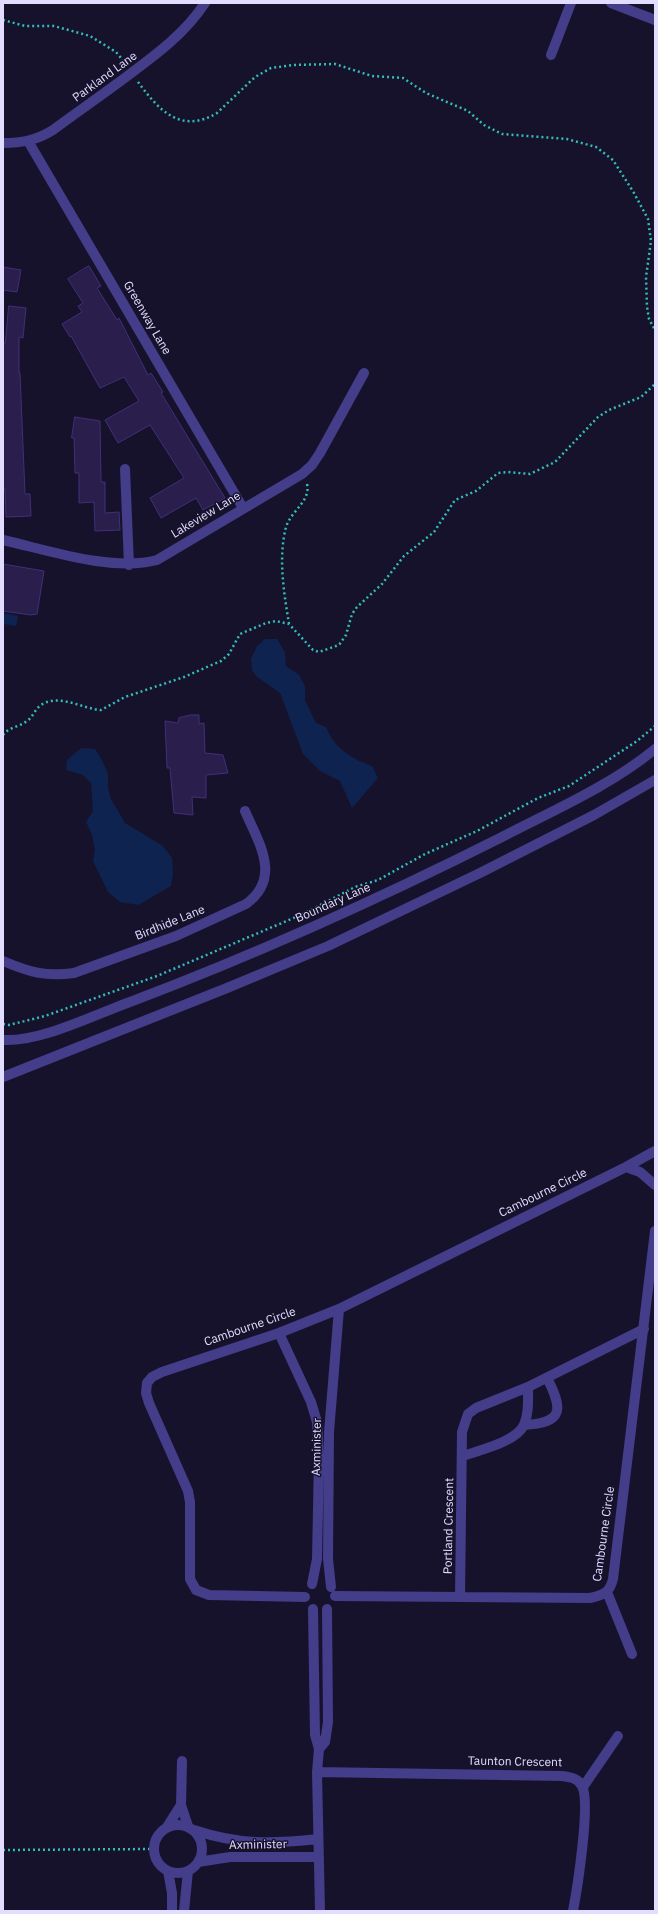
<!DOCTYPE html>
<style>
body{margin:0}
#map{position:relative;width:658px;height:1914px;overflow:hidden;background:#17122c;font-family:"IBM Plex Sans",sans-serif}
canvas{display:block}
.frame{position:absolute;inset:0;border:4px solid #e2ddff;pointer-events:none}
</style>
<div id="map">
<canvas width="658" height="1914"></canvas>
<div class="frame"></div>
</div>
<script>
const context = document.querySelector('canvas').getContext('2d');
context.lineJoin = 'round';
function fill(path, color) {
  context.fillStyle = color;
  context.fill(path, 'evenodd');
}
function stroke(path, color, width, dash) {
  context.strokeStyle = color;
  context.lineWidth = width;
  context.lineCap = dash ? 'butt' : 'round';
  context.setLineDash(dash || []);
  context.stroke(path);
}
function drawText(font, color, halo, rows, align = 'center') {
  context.font = font + ' "IBM Plex Sans",sans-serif';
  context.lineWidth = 3;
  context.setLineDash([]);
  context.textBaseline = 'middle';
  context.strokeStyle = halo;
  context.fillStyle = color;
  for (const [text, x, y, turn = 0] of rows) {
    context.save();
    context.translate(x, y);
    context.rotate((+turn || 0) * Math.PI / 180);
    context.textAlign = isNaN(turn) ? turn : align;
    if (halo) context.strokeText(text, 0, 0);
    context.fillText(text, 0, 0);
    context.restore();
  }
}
const water = new Path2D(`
 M3,613L18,616L16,626L3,624Z
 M265,639H277L285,652L286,666L299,675L305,686V700L316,723L326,727C334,748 352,759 372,766L378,778L352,808L340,781L320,771L303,754L280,693L256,676L252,670L251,659L257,646Z
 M81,748L95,749L102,760L108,774V787L111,799L125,823L163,846L172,858L173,873L171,886L138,905L120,902L108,892L93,861L95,850L92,835L86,822L93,811L91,783L83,775L66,770L67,760Z`);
const building = new Path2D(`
 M89,266L101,286L97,288L117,320L119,318L148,375L151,373L163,392L161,393L225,498L203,510L196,498L161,518L150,498L184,478L150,425L118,443L105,420L139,401L124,377L100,388L71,336L70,337L62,324L82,312L78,306L83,303L68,279Z
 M3,267L21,270L17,292L3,290Z
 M9,306L26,308L23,338L19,337V373H20L25,494H30L31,516L6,517L5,489H3V343H5Z
 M75,417L100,421L101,482H105V513L119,512L120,530L95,531L94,502L79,503V473H75L74,438H72Z
 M3,564L44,571L37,614L31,615L3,611Z
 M191,715H199V724L204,723L205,753L223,755L228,773L206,775V798L192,797L193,815L174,813L170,768H167L165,721L178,723L179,718Z`);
const path = new Path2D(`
 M3,20L25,26H54L90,36L116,52L126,64
 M138,82C158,109 180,135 217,113L255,77L271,68L293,65L335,64L372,76L403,78L426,93L468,111L484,125L502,134L567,139L596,147L613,160L634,193L648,219L651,241L646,277L647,307L649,319L655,330
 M289,624C284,593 278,558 286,527C291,511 311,501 307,484
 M3,735C9,727 19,727 27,721C33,717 35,709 41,705C59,693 83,709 101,710L125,697L184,677L221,661L229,654L240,634L266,623L276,621L289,624L313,650L319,652L339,645L346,635L352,614L357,607L382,584L404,556L434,532L455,500L476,491L498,473L508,472L530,474L555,462L598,417L609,410L641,397L655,384
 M3,1024L9,1025L45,1016L157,976L303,914L355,887L378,880L425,854L477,831L538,798L569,786L637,741L655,726
 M3,1850L153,1849`);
const minor = new Path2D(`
 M611,3L655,20
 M551,55L571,3
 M28,141L243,508
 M3,143C22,143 37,140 53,130C76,113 99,97 122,80C153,57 184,35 205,3
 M125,469L129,565
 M3,540C48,550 112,572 157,560L302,474L312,465L320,453L364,373
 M3,961C29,972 45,977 74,973L176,936L246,904C282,878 259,843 245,811
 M3,1040C41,1042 94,1015 130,1002C257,954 381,898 502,837C554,810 610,786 655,749
 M3,1077L227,988L328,946L480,873L594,815L655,780
 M626,1167L655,1151
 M279,1333L311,1402L317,1422L319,1457L317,1559L312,1584
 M524,1425C564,1423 563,1409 547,1378
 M463,1456C480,1450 516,1442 524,1425C529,1413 528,1400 528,1387
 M331,1587L328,1559L329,1432L339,1309
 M607,1592L632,1654
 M335,1596L590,1598C604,1595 610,1592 613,1579L655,1231
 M305,1597L209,1595L196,1590L190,1579V1502L188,1491L149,1403L146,1393L147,1383L152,1377L162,1372L279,1333L339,1309L626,1167L640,1172L655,1185
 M460,1597L462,1432L468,1414L476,1408L528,1387L644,1329
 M313,1609L315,1735L319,1749L317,1772L320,1911
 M319,1749L325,1742L328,1722L327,1609
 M182,1761L181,1805L188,1826
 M317,1772L562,1776C570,1777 578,1778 582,1786C591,1802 577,1890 573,1911
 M583,1787L618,1736
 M154 1849a24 24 0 1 1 48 0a24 24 0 1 1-48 0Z
 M167,1827L181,1805
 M194,1830C239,1845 271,1844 318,1839
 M198,1862L230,1857H318
 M168,1871L172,1893V1911
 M184,1911L188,1871`);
const streetNames = [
 ["Parkland Lane",105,77,-36],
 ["Greenway Lane",147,318,60],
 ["Lakeview Lane",206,515,-31],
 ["Boundary Lane",333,903,-24],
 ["Birdhide Lane",170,923,-22],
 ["Cambourne Circle",543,1193,-26],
 ["Cambourne Circle",250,1327,-19],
 ["Axminister",317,1447,-89],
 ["Portland Crescent",449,1526,-89],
 ["Cambourne Circle",604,1534,-82],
 ["Taunton Crescent",515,1762,1],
 ["Axminister",258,1845,-1]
];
fill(water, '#0e234f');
fill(building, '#291e4c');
stroke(building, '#413078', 1);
stroke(path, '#32bdb9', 2.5, [2, 3]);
stroke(minor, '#433d8a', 10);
drawText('12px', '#e2ddff', '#17122c', streetNames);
</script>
